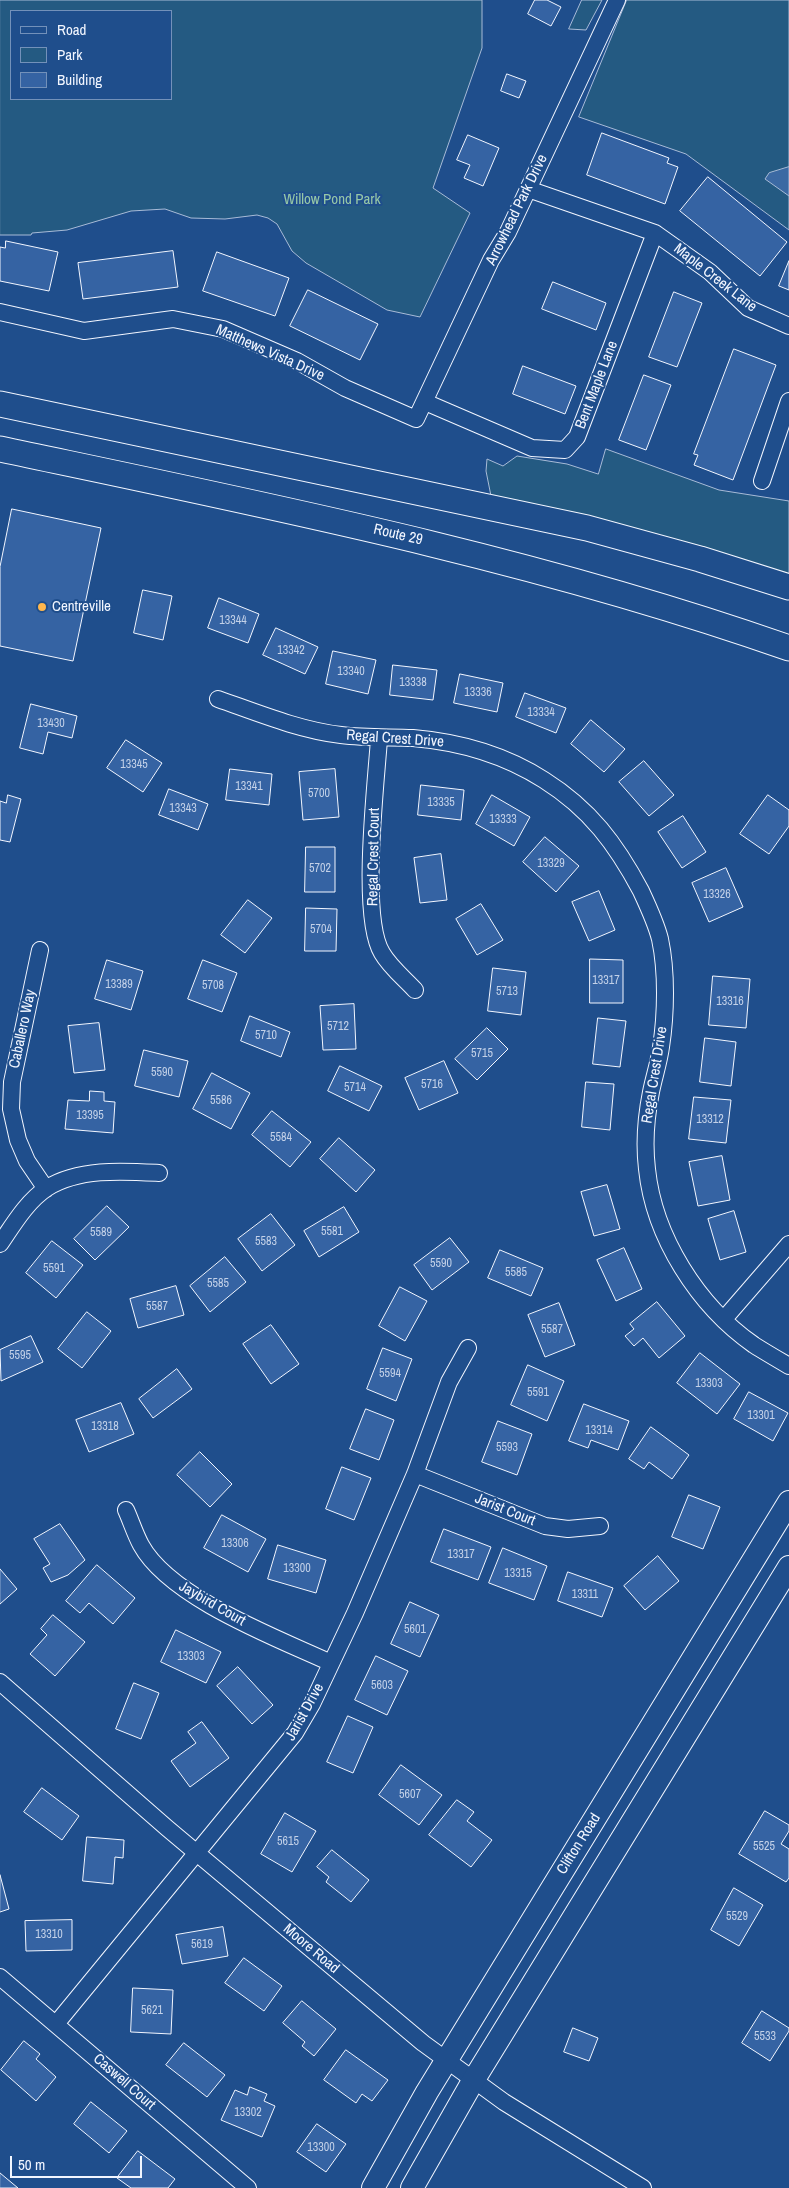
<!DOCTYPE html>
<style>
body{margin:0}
#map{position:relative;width:789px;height:2188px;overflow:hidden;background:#1f4e8c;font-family:"Archivo Narrow",sans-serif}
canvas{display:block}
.legend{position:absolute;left:10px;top:10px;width:162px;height:90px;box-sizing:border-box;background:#1f4e8c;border:1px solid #7391ba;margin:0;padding:6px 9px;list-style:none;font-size:15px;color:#f2f6ff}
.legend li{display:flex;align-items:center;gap:10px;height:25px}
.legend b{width:25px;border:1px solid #7391ba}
.scale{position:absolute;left:10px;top:2156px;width:132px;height:22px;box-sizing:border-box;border:2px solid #f2f6ff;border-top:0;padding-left:6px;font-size:15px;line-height:18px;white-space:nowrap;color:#f2f6ff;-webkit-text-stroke:4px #1f4e8c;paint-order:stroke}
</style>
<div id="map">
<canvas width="789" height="2188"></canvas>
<ul class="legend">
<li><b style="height:6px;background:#1f4e8c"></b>Road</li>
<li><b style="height:14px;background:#245a82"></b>Park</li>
<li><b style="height:14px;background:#3563a3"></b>Building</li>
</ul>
<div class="scale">50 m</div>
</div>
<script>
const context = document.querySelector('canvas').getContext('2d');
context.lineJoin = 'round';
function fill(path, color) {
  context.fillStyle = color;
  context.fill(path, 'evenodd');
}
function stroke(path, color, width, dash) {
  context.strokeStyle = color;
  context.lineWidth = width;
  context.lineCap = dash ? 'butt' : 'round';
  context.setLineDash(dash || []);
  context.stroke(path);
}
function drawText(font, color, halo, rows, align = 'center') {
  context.font = font + ' "Archivo Narrow",sans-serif';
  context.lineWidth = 4;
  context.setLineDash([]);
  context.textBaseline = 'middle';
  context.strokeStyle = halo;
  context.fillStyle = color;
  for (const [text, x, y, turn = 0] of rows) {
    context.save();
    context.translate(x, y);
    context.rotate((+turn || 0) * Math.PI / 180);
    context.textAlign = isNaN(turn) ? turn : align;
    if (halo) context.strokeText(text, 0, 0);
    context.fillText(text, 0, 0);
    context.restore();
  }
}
const green = new Path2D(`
 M0,0H482V48L433,188L470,213L420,317L387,310L306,263L292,251L277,224L268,218L257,215L225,219L191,218L165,209L131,211L67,230L32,233L31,235H0ZM11,11H171V99H11Z
 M582,0H602L586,30L569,29Z
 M627,0H789V230L686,154L579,117Z
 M606,449L719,490L789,501V597L491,496L486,471L487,459L503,466L517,456L567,464L598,474Z`);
const water = new Path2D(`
 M789,167V196L765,179L769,173Z`);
const building = new Path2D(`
 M535,0H547L561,7L551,26L528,14Z
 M507,74L526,81L519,98L501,91Z
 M602,133L669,158L667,163L678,167L665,204L587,175Z
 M468,135L499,148L483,186L464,178L470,165L457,160Z
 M708,177L787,242L760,276L680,211Z
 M6,241L58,252L49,291L0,281V247L5,248Z
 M173,251L178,287L83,299L78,263Z
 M217,252L289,278L275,316L203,291Z
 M789,261V290L779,286Z
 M553,282L606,303L596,330L542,309Z
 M308,290L378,324L360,360L290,326Z
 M674,292L702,303L677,367L649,357Z
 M734,349L776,365L733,480L694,465L698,455L694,454Z
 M523,366L576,386L565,414L513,394Z
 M644,375L671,385L646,450L619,440Z
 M12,509L101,528L73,661L0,646V567Z
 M143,590L172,596L163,640L134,633Z
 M219,598L259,614L248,643L208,628Z
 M276,628L318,647L305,674L263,655Z
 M333,651L376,660L368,694L326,684Z
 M393,665L437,670L433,700L390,695Z
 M460,674L503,683L497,712L454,703Z
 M525,693L566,708L556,733L516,717Z
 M31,704L77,716L72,738L48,732L43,754L20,748Z
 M591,720L625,749L604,772L571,744Z
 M126,740L162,763L143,792L107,768Z
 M644,761L674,795L649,816L619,782Z
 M230,769L272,774L269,805L226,800Z
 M335,769L339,817L303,820L299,772Z
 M421,785L464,790L461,820L418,815Z
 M169,789L208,804L198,830L159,815Z
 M8,795L21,799L10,842L0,840V801L6,803Z
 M492,795L530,817L514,846L476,824Z
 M768,795L789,810V826L769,854L740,834Z
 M683,816L706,852L682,868L658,832Z
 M545,837L579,866L556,892L523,862Z
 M306,847H335V892H305Z
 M441,854L447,900L420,903L414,858Z
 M726,868L743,907L709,922L692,883Z
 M599,891L615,930L589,941L572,902Z
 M248,900L272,918L245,953L221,935Z
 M481,904L503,940L477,955L456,919Z
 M306,908L337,909L336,951H305Z
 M590,959L623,960V1003H590Z
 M107,960L143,971L131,1010L95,999Z
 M203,960L237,973L222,1012L188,999Z
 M493,968L526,972L521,1015L488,1011Z
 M713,976L750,979L746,1028L709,1025Z
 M354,1004L356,1049L323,1050L320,1006Z
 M250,1016L290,1032L281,1057L241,1041Z
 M598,1018L626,1021L620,1067L593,1064Z
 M99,1023L105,1070L74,1073L68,1026Z
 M487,1028L508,1049L477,1080L455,1059Z
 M705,1038L736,1042L731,1086L700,1082Z
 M144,1050L188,1061L179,1097L135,1086Z
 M444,1061L458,1093L419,1110L405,1078Z
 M340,1066L382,1086L369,1111L328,1091Z
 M212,1073L250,1093L231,1129L193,1109Z
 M586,1082L614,1084L610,1130L582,1127Z
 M90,1091L104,1092V1101L115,1102L113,1133L65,1129L68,1100L89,1101Z
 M694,1097L731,1100L726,1143L689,1139Z
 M272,1111L311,1142L290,1167L252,1135Z
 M339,1138L375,1170L356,1192L320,1159Z
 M722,1156L730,1200L698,1206L689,1162Z
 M607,1185L620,1229L594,1236L581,1192Z
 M107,1206L129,1227L95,1260L74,1239Z
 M344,1207L359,1232L319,1257L304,1231Z
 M734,1211L746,1252L720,1260L708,1219Z
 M271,1214L295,1245L262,1271L238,1239Z
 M450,1238L469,1262L432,1290L414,1265Z
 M52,1241L83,1265L56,1298L26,1273Z
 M624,1248L642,1289L616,1301L597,1260Z
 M500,1250L543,1268L531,1296L488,1278Z
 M225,1257L246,1282L210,1312L190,1286Z
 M176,1286L184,1315L138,1328L130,1299Z
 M400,1287L427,1301L405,1341L379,1326Z
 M657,1302L685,1336L659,1358L643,1338L634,1346L625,1336L634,1329L630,1324Z
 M559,1303L575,1345L545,1357L528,1315Z
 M87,1312L111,1331L82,1368L58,1349Z
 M271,1325L299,1364L271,1384L243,1344Z
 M31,1336L43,1362L1,1381L0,1350Z
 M383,1348L412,1359L396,1401L367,1389Z
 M700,1353L740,1384L717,1414L677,1383Z
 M528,1365L564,1381L547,1421L511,1405Z
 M177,1369L192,1389L153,1418L139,1399Z
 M749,1392L788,1413L773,1441L734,1419Z
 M121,1403L134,1434L89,1452L76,1420Z
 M584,1404L629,1421L618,1450L591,1440L588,1448L569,1441Z
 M366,1409L394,1420L379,1460L350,1449Z
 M498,1421L532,1434L517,1475L482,1462Z
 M651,1427L689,1455L672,1479L649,1462L644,1469L629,1459Z
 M200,1452L232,1484L210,1507L177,1475Z
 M342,1467L371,1478L354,1520L326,1509Z
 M689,1495L720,1507L703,1549L672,1537Z
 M222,1515L266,1539L248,1572L204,1548Z
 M60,1524L85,1560L68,1575L51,1582L43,1568L50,1564L34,1539Z
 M444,1529L491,1547L478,1580L431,1562Z
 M278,1545L326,1560L316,1593L268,1579Z
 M503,1548L547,1566L534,1600L489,1583Z
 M658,1556L679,1581L645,1610L624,1586Z
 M97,1565L135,1598L113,1624L89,1603L80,1613L66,1601Z
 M0,1569L17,1589L0,1604Z
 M568,1572L613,1588L602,1617L558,1601Z
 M410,1602L439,1615L420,1657L391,1644Z
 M53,1615L85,1642L55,1676L30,1654L47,1635L41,1629Z
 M176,1630L221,1652L206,1683L161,1662Z
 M376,1656L408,1671L387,1715L355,1700Z
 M238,1667L273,1705L252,1724L217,1686Z
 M134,1683L159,1693L141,1739L116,1729Z
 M348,1716L373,1727L353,1773L327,1762Z
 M202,1722L229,1758L190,1787L171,1761L196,1743L188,1732Z
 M401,1765L442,1795L419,1825L379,1795Z
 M42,1788L79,1816L62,1840L24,1812Z
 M457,1800L474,1812L467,1821L492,1840L471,1867L429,1835Z
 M765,1811L789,1825V1831L781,1844L789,1849V1878L786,1882L739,1854Z
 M285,1813L316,1831L292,1872L261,1854Z
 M87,1837L124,1840L123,1858L115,1857L113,1884L83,1881Z
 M332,1850L369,1880L351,1902L326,1882L329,1877L317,1867Z
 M0,1875L9,1909L0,1912Z
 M734,1888L763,1905L739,1946L711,1930Z
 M72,1920V1950L26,1951L25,1921Z
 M223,1927L228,1956L182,1964L176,1935Z
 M244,1958L282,1986L264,2011L225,1983Z
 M133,1988L173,1990L171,2034L131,2032Z
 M302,2001L336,2029L314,2056L302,2046L305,2042L283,2023Z
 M762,2011L789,2028V2031L770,2061L742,2043Z
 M573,2028L598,2038L589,2061L564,2052Z
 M24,2041L40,2054L36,2059L56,2077L36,2101L1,2070Z
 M184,2043L225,2075L207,2097L166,2065Z
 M346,2050L388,2080L372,2101L362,2094L356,2103L324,2080Z
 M250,2087L267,2094L264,2101L275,2106L262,2137L221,2120L235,2090L247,2095Z
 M91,2102L127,2131L109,2153L74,2124Z
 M317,2124L346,2144L326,2172L297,2152Z
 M138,2151L175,2179L168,2188H131L117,2178Z
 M0,2173L18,2188H0Z`);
const street = new Path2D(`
 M528,189L655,233L710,272L748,308L789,326
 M0,312L84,331L173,319L223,329L297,361L345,388L416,419L491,260L508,232L617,0
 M425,402L532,448L565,450L577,437L655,233
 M762,481L789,401
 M218,699C258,713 299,730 341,735C365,738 389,737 413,738C460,742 505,755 544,780C590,809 616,844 641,891C648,906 656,923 660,939C667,972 666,1014 661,1047C659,1062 654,1077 651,1092C646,1117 644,1144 647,1169C654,1237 698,1306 754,1345C765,1352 777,1359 789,1366
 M379,739C376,784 360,917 382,953C390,967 405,979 415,990
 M40,950L12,1082L11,1109L18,1140L27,1161L46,1189
 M0,1244C13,1225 27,1201 47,1188C79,1168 123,1171 159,1173
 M724,1319L789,1244
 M415,1474L545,1526L568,1529L600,1526
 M126,1510C131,1521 135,1534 141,1545C170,1598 277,1638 331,1663
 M0,1682L167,1828L423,2043L504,2102L643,2188
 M0,1977L248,2188
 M56,2024L295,1733L312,1704L355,1613L415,1474L449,1382L468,1348`);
const secondary = new Path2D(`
 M373,2188L427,2092L789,1502
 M412,2188L473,2081L789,1567`);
const primary = new Path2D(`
 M0,404L587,528L700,559L789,587
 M0,449C265,505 533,558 789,648`);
const markers = [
 [42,607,5,"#ffb74d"]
];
const numberNames = [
 ["13344",233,621],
 ["13342",291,651],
 ["13340",351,672],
 ["13338",413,683],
 ["13336",478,693],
 ["13334",541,713],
 ["13430",51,724],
 ["13345",134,765],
 ["13341",249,787],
 ["5700",319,794],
 ["13335",441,803],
 ["13343",183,809],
 ["13333",503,820],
 ["13329",551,864],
 ["5702",320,869],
 ["13326",717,895],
 ["5704",321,930],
 ["13317",606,981],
 ["13389",119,985],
 ["5708",213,986],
 ["5713",507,992],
 ["13316",730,1002],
 ["5712",338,1027],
 ["5710",266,1036],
 ["5715",482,1054],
 ["5590",162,1073],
 ["5716",432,1085],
 ["5714",355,1088],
 ["5586",221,1101],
 ["13395",90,1116],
 ["13312",710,1120],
 ["5584",281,1138],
 ["5581",332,1232],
 ["5589",101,1233],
 ["5583",266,1242],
 ["5590",441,1264],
 ["5591",54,1269],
 ["5585",516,1273],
 ["5585",218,1284],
 ["5587",157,1307],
 ["5587",552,1330],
 ["5595",20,1356],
 ["5594",390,1374],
 ["13303",709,1384],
 ["5591",538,1393],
 ["13301",761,1416],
 ["13318",105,1427],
 ["13314",599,1431],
 ["5593",507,1448],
 ["13306",235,1544],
 ["13317",461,1555],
 ["13300",297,1569],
 ["13315",518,1574],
 ["13311",585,1595],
 ["5601",415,1630],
 ["13303",191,1657],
 ["5603",382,1686],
 ["5607",410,1795],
 ["5615",288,1842],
 ["5525",764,1847],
 ["5529",737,1917],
 ["13310",49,1935],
 ["5619",202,1945],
 ["5621",152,2011],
 ["5533",765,2037],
 ["13302",248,2113],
 ["13300",321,2148]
];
const parkNames = [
 ["Willow Pond Park",332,200]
];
const streetNames = [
 ["Arrowhead Park Drive",517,210,-64],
 ["Maple Creek Lane",715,278,38],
 ["Matthews Vista Drive",270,353,24],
 ["Bent Maple Lane",597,385,-69],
 ["Route 29",398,535,13],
 ["Regal Crest Drive",395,739,4],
 ["Regal Crest Court",374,857,-89],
 ["Caballero Way",23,1029,-78],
 ["Regal Crest Drive",655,1075,-81],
 ["Jarist Court",505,1510,22],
 ["Jaybird Court",212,1604,30],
 ["Jarist Drive",305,1712,-61],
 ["Clifton Road",579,1844,-58],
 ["Moore Road",311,1949,40],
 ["Caswell Court",124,2082,41]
];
const poiNames = [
 ["Centreville",52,607]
];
fill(green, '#245a82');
stroke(green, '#a8bbd7', 1);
fill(water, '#3b69a3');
stroke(water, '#a8bbd7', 1);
fill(building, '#3563a3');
stroke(building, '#f2f6ff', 1);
stroke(street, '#f2f6ff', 18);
stroke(secondary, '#f2f6ff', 24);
stroke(primary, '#f2f6ff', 27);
stroke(street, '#1f4e8c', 16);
stroke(secondary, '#1f4e8c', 22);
stroke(primary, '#1f4e8c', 25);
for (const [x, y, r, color] of markers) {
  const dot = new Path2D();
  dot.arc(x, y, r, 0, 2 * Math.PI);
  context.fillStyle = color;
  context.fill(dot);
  stroke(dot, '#1f4e8c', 2);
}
drawText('12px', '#c3d1e8', null, numberNames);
drawText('15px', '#97c8a6', '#1f4e8c', parkNames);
drawText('15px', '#f2f6ff', '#1f4e8c', streetNames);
drawText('15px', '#f2f6ff', '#1f4e8c', poiNames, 'left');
</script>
